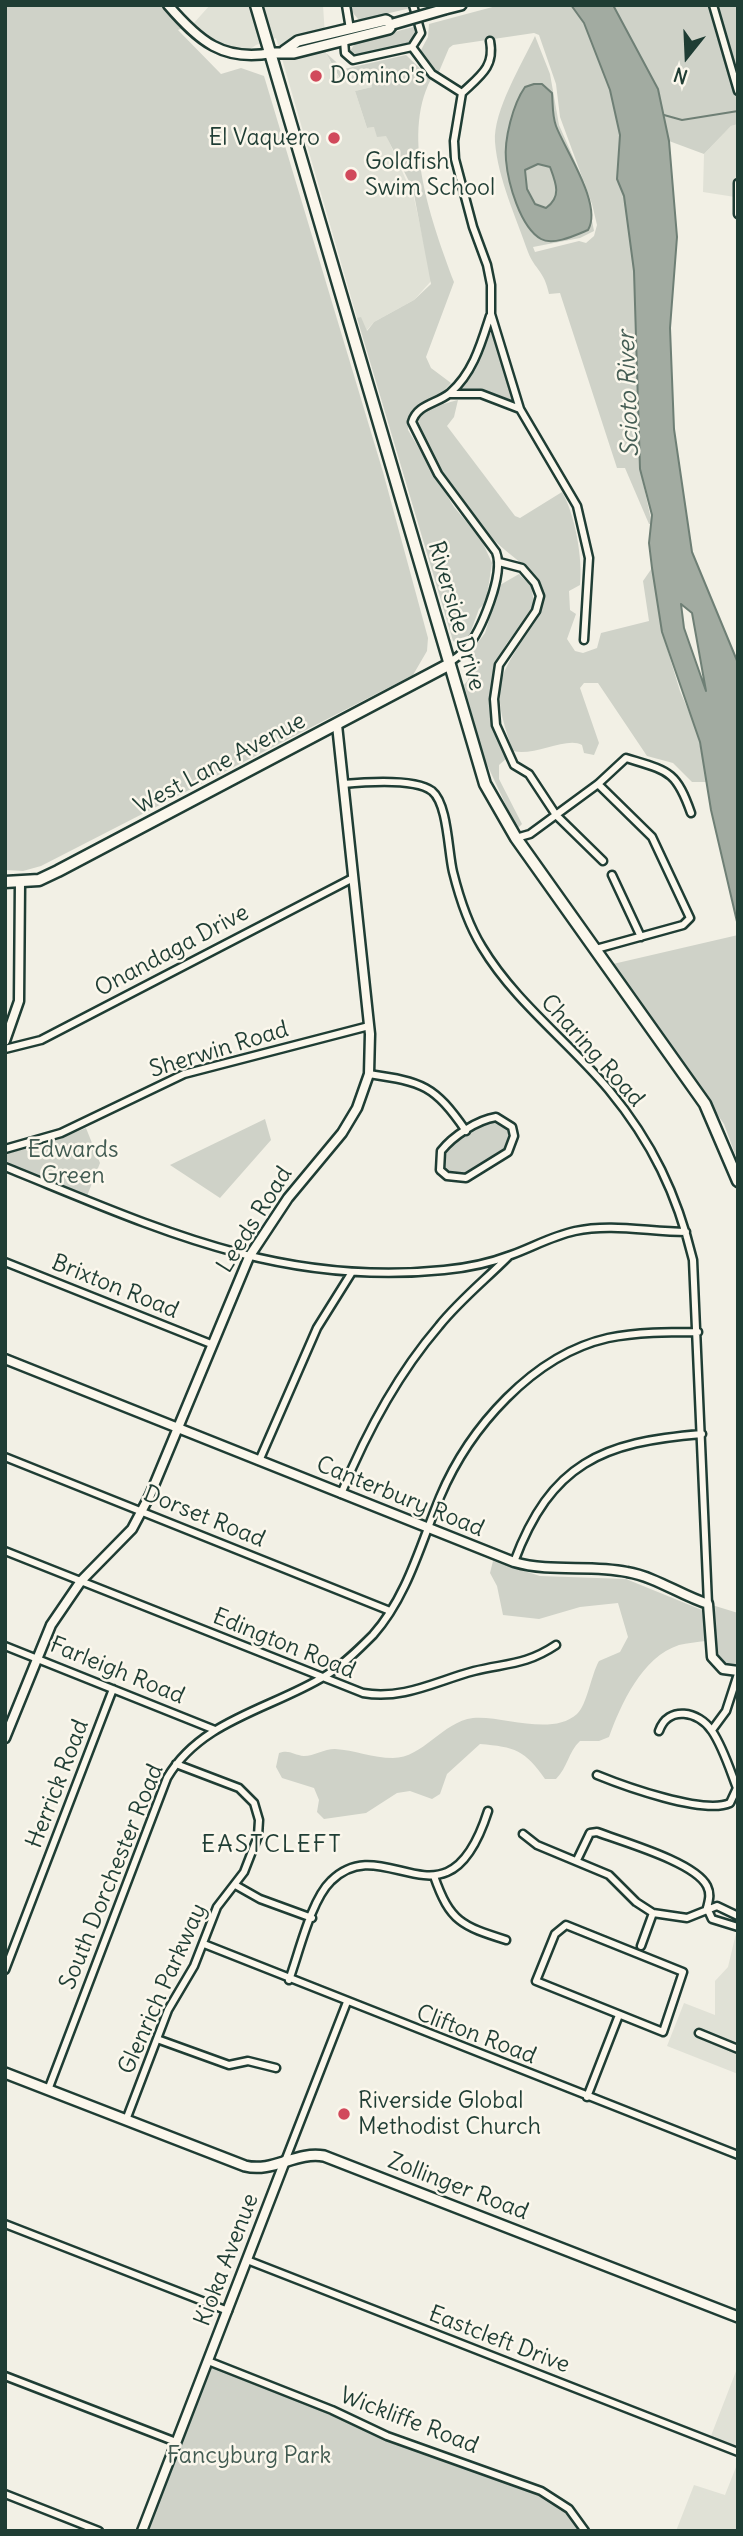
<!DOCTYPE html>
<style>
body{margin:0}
#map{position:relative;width:743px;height:2536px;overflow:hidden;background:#f2f0e5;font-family:Delius,sans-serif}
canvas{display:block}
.frame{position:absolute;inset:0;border:7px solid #1f3d34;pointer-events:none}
.north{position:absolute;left:652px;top:21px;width:70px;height:70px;-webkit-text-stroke:5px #fbf7ec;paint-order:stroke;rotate:198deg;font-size:19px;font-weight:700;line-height:28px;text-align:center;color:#1f3d34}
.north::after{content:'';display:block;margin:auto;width:24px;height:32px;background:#1f3d34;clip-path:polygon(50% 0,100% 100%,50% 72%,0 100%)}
</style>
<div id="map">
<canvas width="743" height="2536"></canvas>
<div class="frame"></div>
<div class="north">N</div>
</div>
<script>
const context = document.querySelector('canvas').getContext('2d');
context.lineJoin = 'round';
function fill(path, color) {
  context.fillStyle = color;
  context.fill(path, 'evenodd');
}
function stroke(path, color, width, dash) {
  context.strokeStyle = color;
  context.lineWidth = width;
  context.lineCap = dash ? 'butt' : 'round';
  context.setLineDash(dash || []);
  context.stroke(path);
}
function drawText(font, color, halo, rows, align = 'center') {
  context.font = font + ' Delius,sans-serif';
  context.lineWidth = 5;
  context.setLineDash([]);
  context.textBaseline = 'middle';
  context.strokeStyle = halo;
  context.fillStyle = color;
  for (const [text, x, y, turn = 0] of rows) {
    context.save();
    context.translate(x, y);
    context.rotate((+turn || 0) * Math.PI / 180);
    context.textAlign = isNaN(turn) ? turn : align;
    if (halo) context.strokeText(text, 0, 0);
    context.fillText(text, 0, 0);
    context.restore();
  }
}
const built = new Path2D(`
 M210,5H323L326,53L337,74L342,82L370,76L372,87L355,91L367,128L374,127L386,135L407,182L411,184L432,280L414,300L374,322L366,331L357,318L276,38L256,45L246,52L225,47L193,24Z
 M738,124L735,197L703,192L704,154L731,126Z
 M738,1925V2074L667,2046L684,2003L715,2015V1981L728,1967Z
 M738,2366V2452L709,2441Z
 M738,2462L737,2531H676L694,2485L725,2495Z`);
const green = new Path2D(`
 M5,5H163L183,28L178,30L221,74L241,68L264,76L383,472L428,638L427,651L413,675L41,866L23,871L5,870Z
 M351,5H409L411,8L359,20L352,12Z
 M500,5H571L584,23L610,90L620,135L617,179L624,196L634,271L640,469L652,524H649L625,468H617L560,293L549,294C544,270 535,270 528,252C516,217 498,179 495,142C493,111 522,64 535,36L550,74L559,125L585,184L594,231L580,238L533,247L535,252L579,241L586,243L594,236L597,225L592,204L560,117L556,84L539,35L534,33L453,45L449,48L438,74L427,65L421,50L428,37L429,24Z
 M613,5H738V124L731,126L704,154L669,141L658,89Z
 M417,26L416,35L408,43L357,55L350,51L356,42Z
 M326,53L344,69L406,55L431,79C400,138 433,225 454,282L426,357L431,368L451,383L438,397L409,415L408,430L454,507L481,539L492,563L486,602L479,609L468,639L460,645L453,641L357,318L361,317L367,331L374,322L414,300L431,284L413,189L386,136L377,137L374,127L367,128L355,91L372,87L370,76L342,82Z
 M492,333L516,400L514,403L484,391L460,390L480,358L488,334Z
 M458,400L454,417L447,426L515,516L520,518L562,492C575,514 583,559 580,585L569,591L570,610L576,614L567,639L575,651L583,653L597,648L601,633L649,621L643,581L652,568L662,632L680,691L697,731L707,782H692L673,763L647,756L598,683H584L580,688L599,743L594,755L584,753L582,745C567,736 533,757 513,751C506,731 496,704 501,683C508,649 554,613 538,583C529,566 509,555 496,542C479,525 413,443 417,422C420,409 447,403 458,400Z
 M519,574L531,586L534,602C530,618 516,630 507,643C482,682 489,719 507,758L499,765V779L522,824L517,829L484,758L464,685L468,680L470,653L485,633L500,585Z
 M738,935V1162L724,1124L613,964Z
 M265,1119L271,1140L220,1198L170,1165Z
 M499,1121C512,1130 512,1136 506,1150C488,1161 466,1184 445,1171L442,1154C453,1141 481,1119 499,1121Z
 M86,1128L100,1163L87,1196L5,1163V1154L49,1143Z
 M493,1561L540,1576L626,1579L702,1610L706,1641C697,1642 687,1643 679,1645C642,1657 621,1704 609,1737L599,1741H580C568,1752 568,1767 556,1779H545C525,1750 515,1747 480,1744L447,1774L440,1794L432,1799L410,1791L397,1793L366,1813L324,1819L317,1812L319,1800L314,1788L282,1778L276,1767L279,1753C289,1749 294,1755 304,1756C314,1756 324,1749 335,1749C354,1750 373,1758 393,1758C423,1758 442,1722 473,1718C502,1715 551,1737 577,1714C587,1705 591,1675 599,1661L620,1652L628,1637L618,1603L580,1607L539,1619L503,1615L497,1586L490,1573Z
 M712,1605L738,1613V1666L723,1664L717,1658Z
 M208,2361L387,2436L556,2499L585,2531H142Z`);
const water = new Path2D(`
 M571,5H613L658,89L669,141L677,237L670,328L674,429L692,552L738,663V926L711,810L700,742L662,632L652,568L649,543L652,515L640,469L634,271L624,196L617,179L620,135L610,90L584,23ZM681,604L692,613L706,691L684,628Z
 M534,84H542L552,93C553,104 552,115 556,126C565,150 603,205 588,230C576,235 553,246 541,239C520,227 508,183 506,160C504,139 513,104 525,87ZM538,164L550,167C556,183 562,197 546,208L535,204L527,189L525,170Z`);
const stream = new Path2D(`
 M664,115L682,120L738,111
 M5,227V247`);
const minor = new Path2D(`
 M346,5L350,29
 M713,5L738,91
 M344,40L345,53L353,60L412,47L421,33L413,5
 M412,47L432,74L462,93L454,141L455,159L473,227L487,265L491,285V314L520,409L577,506L589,558L584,640
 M462,93C480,76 495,67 490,41
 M738,183V214
 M449,394H481L520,409
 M499,562L522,568L535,583L540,596L536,611L499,665L494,699L496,725L514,765L529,774L556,815L603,861
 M449,663C455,659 461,654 466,649C481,631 505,574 496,552L438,474L412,422C417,404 437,404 450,393C473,373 481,344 490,316
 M343,784C365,782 415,778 432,791C448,804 448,852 453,872C459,896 469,926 482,947C515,1002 568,1041 609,1090C652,1142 677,1194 693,1260L708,1604
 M516,838L530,834L598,784L626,758C668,771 676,770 691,813
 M612,875L641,937
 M596,949L683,925L690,918L652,837L598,784
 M5,1049L41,1040L353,878
 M369,1074C423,1082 434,1085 466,1131
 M496,1117L512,1127L514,1136L508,1152L466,1178L447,1176L440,1170L441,1151C453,1136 477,1120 496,1117Z
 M5,1149L61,1133L184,1074L369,1026
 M5,1167C154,1227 278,1287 444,1270C466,1268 490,1263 511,1255C533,1247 552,1236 575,1231C612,1223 649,1232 686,1232
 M5,1262L211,1344
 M5,1457L390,1611
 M259,1461L317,1328L352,1272
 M341,1494C366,1433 396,1376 439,1326C459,1301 485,1280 508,1257
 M5,1551L363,1693C404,1700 436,1681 474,1671C507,1663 526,1665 556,1645
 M514,1562C551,1463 602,1442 702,1434
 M5,1646L215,1730
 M712,1730L726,1711L738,1674
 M597,1775C624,1786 704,1815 730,1803L737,1788C730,1770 723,1747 712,1731C699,1711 668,1705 659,1731
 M523,1834L537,1845L609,1875L636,1902L653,1913L687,1918L717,1906L738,1916
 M577,1860L590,1833L597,1832C623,1842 695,1862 707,1886C711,1894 709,1900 707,1908
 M434,1876C450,1922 462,1926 506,1940
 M237,1886L260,1899L312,1918
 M707,1908L712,1919L738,1927
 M566,1925L683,1972L663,2032L536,1981L555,1934Z
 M204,1944L738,2155
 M641,1946L653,1913
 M5,1970L113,1689
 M289,1980C299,1953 311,1900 331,1881C385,1827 447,1939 488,1811
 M699,2033L738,2049
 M157,2039L229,2065L248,2061L276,2068
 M48,2090L167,1778C201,1720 271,1709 325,1676C342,1666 359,1649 373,1635C407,1597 421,1543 440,1497C469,1428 533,1355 608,1338C637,1332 669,1332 698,1332
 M587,2097L619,2015
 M126,2120L168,2010L194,1966L217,1907L244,1872L258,1836L259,1820L254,1803L239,1788L176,1764
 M285,2161L347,2002
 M5,2224L228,2311
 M247,2260L738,2452
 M208,2361L332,2410L387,2436L541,2491L569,2509L585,2531
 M5,2376L176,2442
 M5,2494L99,2531`);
const tertiary = new Path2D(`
 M168,5C199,41 223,62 272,53
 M5,1041L19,1001L20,883
 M5,1359L514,1562C552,1573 590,1564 627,1572C656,1577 680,1595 708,1604L712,1657L723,1669L738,1671
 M5,1738L51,1625L81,1581L132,1529L150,1495L249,1257L288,1198L342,1133L357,1108L369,1074L370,1034L337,725
 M142,2531L285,2161`);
const secondary = new Path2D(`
 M445,9L461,5
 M284,51L298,41L386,20L393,24
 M272,53H294L389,29L393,24
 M5,2073L245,2166C273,2173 296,2151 324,2156L738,2317`);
const primary = new Path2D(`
 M256,5L485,784L516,838L705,1104L738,1181
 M5,882L39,880L58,871L448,665`);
const secondaryBridge = new Path2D(`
 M393,24L445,9`);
const markers = [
 [316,76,7,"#d1495b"],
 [334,138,7,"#d1495b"],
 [351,175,7,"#d1495b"],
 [344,2114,7,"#d1495b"]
];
const poiNames = [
 ["Domino's",330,76],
 ["El Vaquero",320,138,"right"],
 ["Goldfish",365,162],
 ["Swim School",365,188],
 ["Riverside Global",358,2101],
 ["Methodist Church",358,2127]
];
const streetNames = [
 ["Riverside Drive",456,616,74],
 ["West Lane Avenue",220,764,-28],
 ["Onandaga Drive",172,951,-28],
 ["Sherwin Road",219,1050,-17],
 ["Charing Road",592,1051,48],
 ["Leeds Road",255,1220,-58],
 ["Brixton Road",115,1287,22],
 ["Canterbury Road",400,1497,22],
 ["Dorset Road",204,1517,22],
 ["Edington Road",284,1644,22],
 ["Farleigh Road",117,1671,22],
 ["Herrick Road",58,1784,-69],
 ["South Dorchester Road",112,1877,-68],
 ["Glenrich Parkway",163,1989,-66],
 ["Clifton Road",476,2035,21],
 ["Zollinger Road",458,2187,21],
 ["Kioka Avenue",227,2260,-69],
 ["Eastcleft Drive",499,2340,21],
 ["Wickliffe Road",409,2421,21]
];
const parkNames = [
 ["Edwards",73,1150],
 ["Green",73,1176],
 ["Fancyburg Park",249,2456]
];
const waterNames = [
 ["Scioto River",629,394,-92]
];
const neighbourhoodNames = [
 ["EASTCLEFT",272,1845]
];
fill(built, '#e0e1d6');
fill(green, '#cfd2c8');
fill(water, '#a2aba1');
stroke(water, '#6e7f75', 2);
stroke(stream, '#6e7f75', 2);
stroke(minor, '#1f3d34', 11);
stroke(tertiary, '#1f3d34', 13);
stroke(secondary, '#1f3d34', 14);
stroke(primary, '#1f3d34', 15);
stroke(minor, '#fbf7ec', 6);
stroke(tertiary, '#fbf7ec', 8);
stroke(secondary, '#fbf7ec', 9);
stroke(primary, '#fbf7ec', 10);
stroke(secondaryBridge, '#1f3d34', 14, []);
stroke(secondaryBridge, '#fbf7ec', 9);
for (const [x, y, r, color] of markers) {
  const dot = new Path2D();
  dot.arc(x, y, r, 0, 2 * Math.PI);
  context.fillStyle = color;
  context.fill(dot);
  stroke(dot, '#fbf7ec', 2.5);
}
drawText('23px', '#1f3d34', '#fbf7ec', poiNames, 'left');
drawText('23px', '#1f3d34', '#fbf7ec', streetNames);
drawText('23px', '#425b52', '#fbf7ec', parkNames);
drawText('italic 24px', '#465e55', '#fbf7ec', waterNames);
context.letterSpacing = '2px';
drawText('24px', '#1f3d34', '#fbf7ec', neighbourhoodNames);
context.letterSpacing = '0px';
</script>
